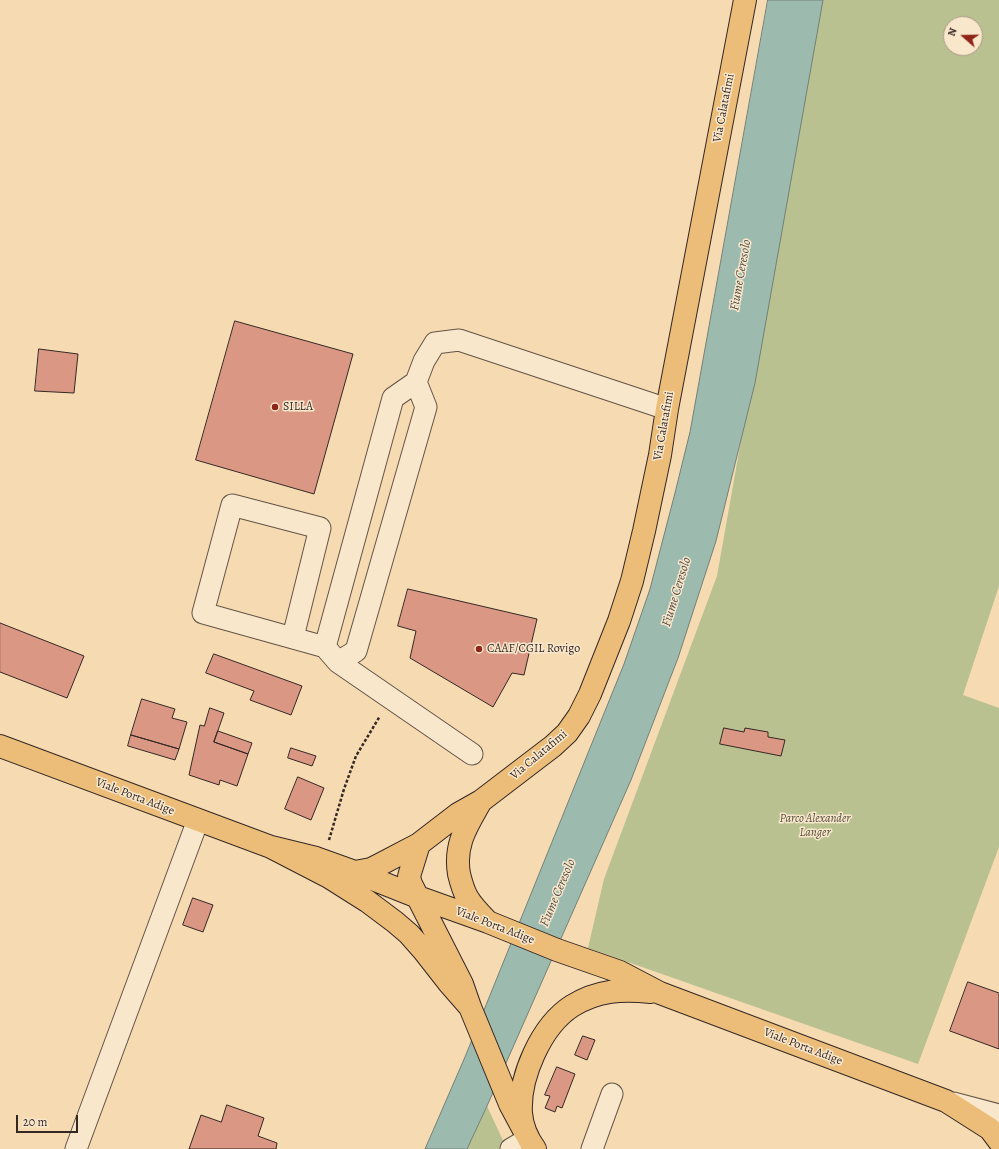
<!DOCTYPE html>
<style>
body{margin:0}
#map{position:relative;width:999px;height:1149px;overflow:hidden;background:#f6dab1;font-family:Alegreya,serif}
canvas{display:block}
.north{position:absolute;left:943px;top:16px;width:40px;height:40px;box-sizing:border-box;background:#f9e7cc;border:1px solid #aa9b89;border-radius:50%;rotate:290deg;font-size:11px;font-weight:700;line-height:16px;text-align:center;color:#342824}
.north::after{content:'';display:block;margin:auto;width:14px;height:18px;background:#8f2418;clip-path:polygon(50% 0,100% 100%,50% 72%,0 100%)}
.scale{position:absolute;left:16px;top:1115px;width:62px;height:18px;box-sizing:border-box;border:2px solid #342824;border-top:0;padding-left:5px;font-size:12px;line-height:14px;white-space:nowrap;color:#342824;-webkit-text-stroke:3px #f9e7cc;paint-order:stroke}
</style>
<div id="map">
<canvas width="999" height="1149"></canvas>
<div class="north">N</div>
<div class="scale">20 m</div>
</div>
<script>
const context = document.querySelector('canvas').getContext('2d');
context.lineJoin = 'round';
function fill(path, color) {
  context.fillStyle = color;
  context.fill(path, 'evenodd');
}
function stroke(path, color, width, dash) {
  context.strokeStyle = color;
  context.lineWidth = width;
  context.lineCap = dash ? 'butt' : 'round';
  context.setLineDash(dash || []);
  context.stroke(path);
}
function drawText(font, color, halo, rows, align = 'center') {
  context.font = font + ' Alegreya,serif';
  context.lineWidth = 3;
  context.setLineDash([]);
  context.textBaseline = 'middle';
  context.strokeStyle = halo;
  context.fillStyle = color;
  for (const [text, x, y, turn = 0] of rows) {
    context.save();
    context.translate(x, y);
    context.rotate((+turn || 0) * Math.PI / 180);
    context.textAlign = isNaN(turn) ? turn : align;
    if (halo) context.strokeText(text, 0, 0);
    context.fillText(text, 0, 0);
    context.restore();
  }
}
const green = new Path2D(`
 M819,0H999V586L963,695L999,708V847L918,1064L588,948L604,879L717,576ZM951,24H975V48H951Z
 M487,1106L507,1149H467Z`);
const water = new Path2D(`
 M768,0H823L755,383L716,541L678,658L631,780L487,1106L467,1149H425L465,1057L624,664L650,589L675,493L690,432Z`);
const building = new Path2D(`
 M235,321L353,354L314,494L196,460Z
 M39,349L78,354L74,393L35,391Z
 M408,589L537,619L524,675L512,673L493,707L410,658L416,631L398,626Z
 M0,623L84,656L67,698L0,672Z
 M214,654L302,686L291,715L250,700L254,691L206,673Z
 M142,699L175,709L172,718L187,722L179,749L131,735Z
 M210,708L224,713L214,742L248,754L237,786L220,780L219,785L189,775L200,725L204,726Z
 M724,728L744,732L745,728L768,732V737L785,740L781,756L720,744Z
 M218,731L252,743L248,754L214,742Z
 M131,735L179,749L175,760L128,746Z
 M291,748L316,756L312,766L288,758Z
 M298,777L324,788L311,820L285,809Z
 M193,898L213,905L203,932L183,925Z
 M968,982L999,993V1049L950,1031Z
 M583,1036L595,1040L587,1060L575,1055Z
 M557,1067L575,1074L562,1108L557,1106L555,1112L545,1108L550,1096L545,1095Z
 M227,1105L264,1118L258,1136L277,1143L276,1149H189L201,1115L221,1122Z`);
const path = new Path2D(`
 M329,840L344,789L356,756L380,716`);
const minor = new Path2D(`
 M293,637L320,528L232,505L203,613L325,647L338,662L472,754
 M325,647L393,398L416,382L424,361L435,343L459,340L667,409
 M338,662L356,651L426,407L416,382
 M953,1103L999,1115
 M76,1149L198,820
 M511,1149L528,1139
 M592,1149L612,1094`);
const major = new Path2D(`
 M0,746L271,847L329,877L367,901L395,922L409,934L424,951L449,983L470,1007
 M481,801C467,826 454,844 459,874C461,882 463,890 467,897C472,906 480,914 487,921
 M419,844L410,873L409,877L411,884L462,984L470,1007L510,1104L525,1132
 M271,847L316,858L355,872L418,897L488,922L557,950L620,972L660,993L946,1101L990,1129L999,1141
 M355,872L371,869L379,865L419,844L458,814L481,801L553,746L567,733L579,716L590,694L619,621L632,581L644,531L660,455L667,409L745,0
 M535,1149C527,1138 522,1126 521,1113C519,1077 541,1026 572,1006C598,990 622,989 651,992`);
const markers = [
 [275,407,4,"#8f2418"],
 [479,649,4,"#8f2418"]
];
const streetNames = [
 ["Via Calatafimi",724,108,-79],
 ["Via Calatafimi",664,426,-80],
 ["Via Calatafimi",539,755,-40],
 ["Viale Porta Adige",135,797,21],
 ["Viale Porta Adige",495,926,21],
 ["Viale Porta Adige",803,1047,21]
];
const poiNames = [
 ["SILLA",283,407],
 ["CAAF/CGIL Rovigo",487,649]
];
const parkNames = [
 ["Parco Alexander",815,819],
 ["Langer",815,833]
];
const waterNames = [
 ["Fiume Ceresolo",741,275,-80],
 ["Fiume Ceresolo",677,592,-73],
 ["Fiume Ceresolo",558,893,-67]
];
fill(green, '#b8c18f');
fill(water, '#9dbaaf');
stroke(water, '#738077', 1);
fill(building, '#da9884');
stroke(building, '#342824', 1);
stroke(minor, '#645447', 23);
stroke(major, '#342824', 24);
stroke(path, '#342824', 2.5, [3, 2]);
stroke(minor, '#f9e7cc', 21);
stroke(major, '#ebbd78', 22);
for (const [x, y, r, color] of markers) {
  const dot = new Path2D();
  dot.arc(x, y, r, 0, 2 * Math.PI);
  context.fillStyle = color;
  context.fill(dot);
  stroke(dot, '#f9e7cc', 1.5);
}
drawText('12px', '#342824', '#f9e7cc', streetNames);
drawText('12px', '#342824', '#f9e7cc', poiNames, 'left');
drawText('italic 12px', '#554e3f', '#f9e7cc', parkNames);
drawText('italic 13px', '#4e4c47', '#f9e7cc', waterNames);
</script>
